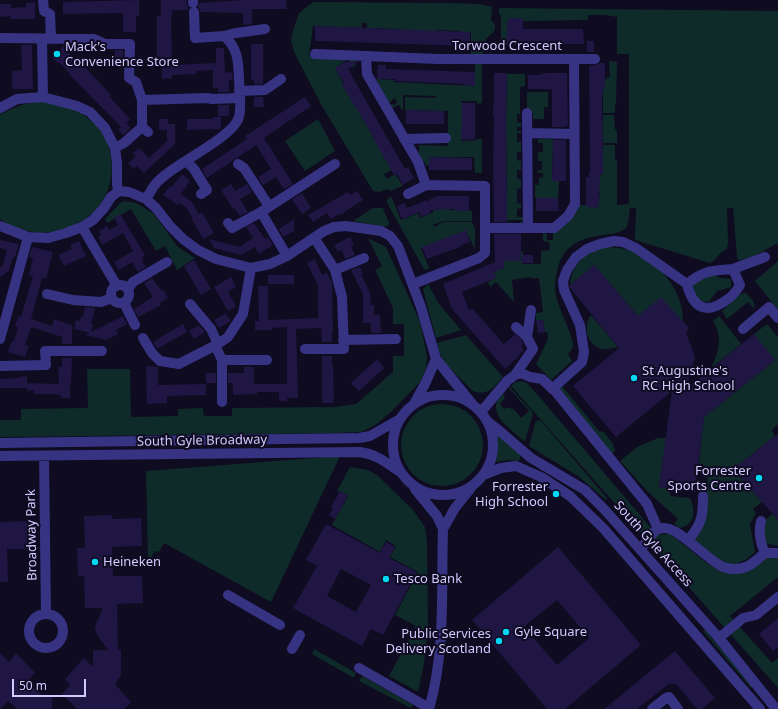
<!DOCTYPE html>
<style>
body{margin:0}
#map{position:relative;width:778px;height:709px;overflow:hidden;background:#0f0b20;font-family:"Noto Sans",sans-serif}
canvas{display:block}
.scale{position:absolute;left:12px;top:679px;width:74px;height:18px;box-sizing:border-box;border:2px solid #d1caff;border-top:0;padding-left:5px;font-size:12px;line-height:14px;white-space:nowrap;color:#d1caff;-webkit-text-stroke:3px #0f0b20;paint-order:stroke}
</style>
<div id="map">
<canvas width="778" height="709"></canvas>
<div class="scale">50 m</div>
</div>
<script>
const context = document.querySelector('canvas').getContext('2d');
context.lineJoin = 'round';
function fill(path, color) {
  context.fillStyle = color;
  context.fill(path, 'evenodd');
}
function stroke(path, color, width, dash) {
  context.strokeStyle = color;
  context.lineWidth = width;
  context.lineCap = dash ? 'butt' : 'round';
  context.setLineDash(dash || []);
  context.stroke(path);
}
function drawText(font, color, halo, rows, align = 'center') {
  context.font = font + ' "Noto Sans",sans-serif';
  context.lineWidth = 4;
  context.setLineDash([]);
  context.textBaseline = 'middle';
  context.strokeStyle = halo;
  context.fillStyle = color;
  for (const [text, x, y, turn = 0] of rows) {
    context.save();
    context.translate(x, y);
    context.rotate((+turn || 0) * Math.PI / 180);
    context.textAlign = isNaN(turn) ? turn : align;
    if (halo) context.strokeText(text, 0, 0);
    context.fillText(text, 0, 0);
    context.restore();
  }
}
const green = new Path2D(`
 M313,2L446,3L480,4L492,7L491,20L495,24V30L486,39V42L482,45L483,56L471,55V32L459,34V31L438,30V32L402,30V29L367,28V23H362V28L313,26L309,56L356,57V65L353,68L348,59L335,68L343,82L342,83L373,136L372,137L384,154L383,156L385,160H387L392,170L384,174L387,179L395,174L403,186L390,191L388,189L379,192L373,191L322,106L294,52L291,40L293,30L299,13Z
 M499,8L778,11V243C769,248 748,261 738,260L737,257L733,208H727L728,244L726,250C717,253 717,260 710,263L635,240L636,208H630C629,213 629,221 627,226C620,242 571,224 558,267C556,274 555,281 555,289C557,308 569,325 573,344L572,349L568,354L572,361L551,380L536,364L548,339V333L545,332L543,320H536V313L543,312L539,278H532L531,277L512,280L514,302L496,282L490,287L488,282L496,278L494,272L503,268L504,261L512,251H523L522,264H541V251L550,250L549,242L543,241V233L547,234V240H553V232L578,205H586V207H598L600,191H598L599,175H603L601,153H603V145H615V161H617V205L629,204V54H617V17L605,15H588V20L523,21V18H509V38H507V45H501V15L499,14Z
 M609,61L617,62L616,105H615V113H603V89H605V80L607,79V77H610Z
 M482,62V103L477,104V101H462L463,130L461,131V141L477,140V139H482V173H475L474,157H430L429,166L426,165L419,155V145L448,146V111L405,110V97L436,98V96L403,95V111L399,105L392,108L390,105L392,104L395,105L397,101L394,98L389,103L376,79L394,80V82L475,86V63Z
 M507,74H525V86L520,87V114H517V122L521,123V127H517V131H521V133H517V142H521V152H517V160L521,161V170H517V179H521V188L517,189V203L521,204V208L517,209V217H524V220L521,224H508V221L510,223H520L523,220H507L506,194L507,193L506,125Z
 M527,92H548V107H544V119H533V113H527Z
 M42,101C51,103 63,104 72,108C82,113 93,121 101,130C106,136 108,145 110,152C118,188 99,219 63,229C47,234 35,234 19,228C12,226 6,224 0,219V114L21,105Z
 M603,115H614L615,130L617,131V143H603L602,123L603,122Z
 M318,119L335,151L305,171L285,141Z
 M538,139H553L552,180L559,181L558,198H535V185H539V178L543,177V173H538V170H542V161H538V152H543V143H538Z
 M391,196L401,220L418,213L420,218L434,212L433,210L449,208L450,210L472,211V221H443L433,225L434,227L443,222H472L475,228V250L466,231L421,248L429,268L427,270L424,269L387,203V200Z
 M124,201L136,203L153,213L177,246L195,258L177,270L165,246L156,251L131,209L107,223L105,219L120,203Z
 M373,208H383L389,223V225L384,227L353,221Z
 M368,238L386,247L420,322L427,356L426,368L421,381L392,411L377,424L361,432L335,433L0,437V420H21V409L88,408L87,369H130L131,417L178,416V409L203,408L204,416H232V408L335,407L356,404L393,372V356H404V324H393V308L375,270L382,266Z
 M610,247C617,248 625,248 632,251C660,263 683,290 683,321L638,316L594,265L570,285C572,262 588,249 610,247Z
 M778,261V310L755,281Z
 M711,274L721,278L731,279V287L717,291L709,302L698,301L694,296L693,284Z
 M428,284L439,304L461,330L436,338L424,293L423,289Z
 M744,293H746L753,301L755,306L753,308L748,302L727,319L722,311L741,294Z
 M591,315L618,347C613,348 607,350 602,349C586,345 583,326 591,315Z
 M719,316L741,344L711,368C719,352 723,337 713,321Z
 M767,324L778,337V424L772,430L775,436L733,469L762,502L753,509L756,513L750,524L755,552L747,559L734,565C723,562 699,550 694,539L705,516L708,474L698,472L704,417L774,361L754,334Z
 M466,335L503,377L493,388L486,392L479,393L473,391L445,364L439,352L437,343Z
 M522,381L527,383L543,401L657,535L670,534L708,564L721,571L765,557H778V577L730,616L772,663L778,658V688L511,386L516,382Z
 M509,386L533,413L525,442C510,428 483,412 503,393L505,398L500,404L504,409C513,405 516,412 521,418L529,411L508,387Z
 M562,386L599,431L604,432L613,444L615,451L613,453L611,454L557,388Z
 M401 445a41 41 0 1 1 82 0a41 41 0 1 1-82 0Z
 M538,420L541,421L607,498L606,500L578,476L529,446L535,423Z
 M497,433L521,454L519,461L508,460L496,462L497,445Z
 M658,438H666L659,486L670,488V496L690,498C696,510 695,526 679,528L674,524L678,519L647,491L620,461L637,447Z
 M340,456L271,602L164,543L159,552L155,551L150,559L148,558L146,471Z
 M350,467L368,470L377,475L413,510L425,527L427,542L428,629L424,664L418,692L389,676L416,626L395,615L418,572L390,557L396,546L386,540L380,552L332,525L348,496L340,491L339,492L337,491Z
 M772,514L778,520V546L765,543L763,522Z
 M705,630L753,686L751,688L703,631Z
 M314,649L356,673L354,678L312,654Z
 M362,676L413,705L411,708L359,681Z`);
const building = new Path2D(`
 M139,0V16H136V32H123V13L63,14V2Z
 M161,0H186L188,7V10H172V15H171L172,65L216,63V48H224L225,73L232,72L233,80H229V92H218V88H213V70L196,71V74L172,75V78L162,79V62H157V16H161Z
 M243,0H286L287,9H252V24L243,25V13L201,12L198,7L199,3Z
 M35,2V19H10V16L0,17V4H11V8L26,7V3Z
 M509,18H523V29H583L584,44L507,45V23H508Z
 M315,26L470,32V46L315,41Z
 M587,41H594V52H587Z
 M251,44H263V84H254V80H251Z
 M21,45H32L33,89H12V71L22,70Z
 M65,45L71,51L69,53L80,65L81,63L111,95L109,96L130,119L126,123L131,128L123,135L118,129L121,127L70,75V74L59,62L58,63L52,57Z
 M115,50H123V64H115Z
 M345,62H359L348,69L405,169L408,167L414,178L403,185L397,174L394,175L372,136H373L342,85L344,83L335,68Z
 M600,63H605V89H603L602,99L603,174H600L599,202H598V208L586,207V177H589V171H590L589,66L595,65Z
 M378,65H386V69L475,72V86L463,85V84L395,81V79H377Z
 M494,73H507L506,119L507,222H494L493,165L494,115H493V105H494Z
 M546,73H567L568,124L566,127H552V89H528V75H541V74Z
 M254,97H263L264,107H254Z
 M305,97L311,106L264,138L293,184L284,189L276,177L263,185L258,177L271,169L256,145L207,178L202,169L247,139L245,136Z
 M462,103H475V139L461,140V130H462Z
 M218,105H229V116H218Z
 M406,110L444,111V124H406Z
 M213,117H221V129L187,130V119H213Z
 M159,119H168V124H175V144L144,173L137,166L134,169L128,163L136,156L133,153L139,148L149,158L167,141V130H159Z
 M553,140H566V181H552Z
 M429,157L472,158V170H429Z
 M182,174L190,181L181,194L192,202L199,214L202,212L214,233L203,239L191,218L192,217L187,209L180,203L178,205L163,195L170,186L172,187Z
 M231,184L235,191L247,184L252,192L240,199L248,212L240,216L234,208L233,209L221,190Z
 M357,191L363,200L340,215L339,214L331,219L327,213L313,222L308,215L348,192L350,195Z
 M302,193L311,208L302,214L292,199Z
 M437,196H469V211H456V210L450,209L430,210L431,213L421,217L419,212L402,219L397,206L405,203L407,208L427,200L429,203V200Z
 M536,198H558L559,211H536Z
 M120,214L145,255L142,257L144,260L142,261L146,267L138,272L132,262L119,270L114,262L133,251L123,233L102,245L98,237L101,235L99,231L107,226L109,230L118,225L114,218Z
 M294,219V231L283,237L279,229Z
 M254,223L265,239L268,237L273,245L259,254L255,247L241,255L214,248L209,239L240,247L253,238L246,227Z
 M466,230L470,242L459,246L460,247L427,259L422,247Z
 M494,234H521V261H504V268L494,272L496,278L462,292L469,310L472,308L504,344L515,334L522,341L523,344L521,346L524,350L519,355H520L505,369L452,309L443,284L495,262Z
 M350,237L354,245L351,246L355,255L345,259L342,250L338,252L334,245Z
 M0,240L19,244L15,257H13L9,271L0,277V267L3,265L7,250L0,248Z
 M79,241L86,256L64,266L58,255L72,249L70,245Z
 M32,247L53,252L46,279L42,278L31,319L52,326L54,319L72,325V344H62V337L31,327L25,345L29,346L25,357L8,352L12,341H14L18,327L15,326L18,316L21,317L33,276L29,275L33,258L29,257Z
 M522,255H533V263H522Z
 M315,259L322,275L327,273L332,283L333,332H332V342H322L321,328L296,329L298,398H287V401H279V392H257V394L233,395V383H228V373H244V367H254V384H287V327L272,328V330H255V321H259L258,286H268V320L318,318V285L307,263Z
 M194,260L211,289L201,295L184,266Z
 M594,265L638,316L661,297L689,328L686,333L695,357L686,389L754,334L775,360L704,417L695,492L659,487L672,391L616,437L573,386L619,348L570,288V285Z
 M360,267L363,273L361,274L370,293L371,305H374V315H380L381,333H371V323H363V294L351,270Z
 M268,275H294V284H268Z
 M231,277L236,287L228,292L236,306L228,311L214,287Z
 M152,278L162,291L164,290L168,298L160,303L161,305L138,317L134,309L153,297L144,283Z
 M85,307L95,308L91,324H93L91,332L123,316L127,324L116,330L118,334L106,340L85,335L90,333L74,329L76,320L80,321L81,317H83Z
 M226,313L231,321L219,328L214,320Z
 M536,320H543L545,332L538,333Z
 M183,324L187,332L157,349L153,342Z
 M199,325L205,332L194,339L189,331Z
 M322,356H332V365H333L334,403H322Z
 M62,358H72L71,383H70V398H61V395H57V394H34V390L27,391V388H0V379L19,378V377L27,376V383L59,384L58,367H62Z
 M377,359L384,368L359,391L351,383Z
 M146,366L158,367V385L206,384V395L167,396V403L147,404Z
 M206,373H216V383H206Z
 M778,434V520L733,469Z
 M340,491L348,495L335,519L329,515L333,508L331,507Z
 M112,515V519L141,518L142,546L112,547L113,576H142L143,603L117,604L118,650H121V675L115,684L131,702L124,709H77L62,694L70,685L65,679L84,658L93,667V650H108L97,635L95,629L96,624L103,608H85L84,576L78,577L77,548H85L84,516Z
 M34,521L35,549H7L8,582H0V522Z
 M326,524L380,553L386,542L395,547L389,558L417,572L383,635L371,629L362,646L293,608L317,566L306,560ZM341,569L371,585L356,612L327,596Z
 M558,547L641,645L565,709H547L472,620ZM557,600L589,638L557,665L524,627Z
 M778,618V647L773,651L759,634Z
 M675,651L715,698L702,709H697L676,684H669L637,709H604Z
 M0,653L9,662L16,653L35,673L27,682L42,695H52V709H17L8,701L0,709Z`);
const minor = new Path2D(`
 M43,0L44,11L50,14L51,38
 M193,0V3
 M224,36L236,33L265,29
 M0,38L94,39L105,44H130L129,78L136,82L142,100L207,98L212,99L240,98
 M42,39L43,97
 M315,54L366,56
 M239,91L265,90L281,79
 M142,100V127
 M0,108L17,99L43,97L77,106L90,112L105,128L115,148L117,163V185L119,191
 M527,113L528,228
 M528,133L573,134
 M404,139L446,138
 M115,148L124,143L142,127L148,132
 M186,161L194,169L207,190L201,194
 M238,164L244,168L269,206
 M408,194L426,185
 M146,199C149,195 151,190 154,186C169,165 233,139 239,117C242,105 239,90 239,77C238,61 238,48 224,36L195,38L194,12
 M228,223L232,228L261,212
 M0,226L28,237L48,238L66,233L82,227L93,220L104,208L111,197L119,191L129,192L146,199L156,208L170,226L183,239L198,250L216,259L251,268L270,264L287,256L324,231L334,227L346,226L381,231L390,236L398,246L421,307L436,359L473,405
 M82,227L117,286
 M485,228H554L568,216L575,204L574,60
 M287,256L261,212L335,164
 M733,269L765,257
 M335,270L364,258
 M413,284L479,258L485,253V186L426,185L418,162L367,74L366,56L438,59H595
 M111 294a9 9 0 1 1 18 0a9 9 0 1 1-18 0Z
 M128,289L133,282L167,262
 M47,294L73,300L101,302L112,298
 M124,303L135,325
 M190,304L211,329L218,344
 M516,327L527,337
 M743,329L769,307L778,318
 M143,338L152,353L160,361L179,364L218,344L228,337L243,314L251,268
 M0,339L28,237
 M343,340L396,339
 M215,345L222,360H267
 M305,349H344L342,297L335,270L315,239
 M0,366L46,365L45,351H102
 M515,375L521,373L530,377L542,379L556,392L647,504L658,529
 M552,389L582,362L584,352L580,325L564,290L563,281L567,270L576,257L587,249L600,244L614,241L623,242L636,248L687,284C693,309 707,315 728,299C733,296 737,290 740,285L733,269C711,271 704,270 687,284
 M393 445a50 50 0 1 1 100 0a50 50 0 1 1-100 0Z
 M222,402V360
 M414,404L425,384L436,359
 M481,412L507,381L515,375L533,349L527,337L531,310
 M487,421L502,433L531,458L585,490L604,509L719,638L776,709
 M0,443L359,438L370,436L400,419
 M0,456L360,452C376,454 387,463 400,472
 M44,456L46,614
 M483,475L501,468L516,466L541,477L570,496L604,529L760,709
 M415,489L437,516L443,529C441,589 446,651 429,709
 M761,521C758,532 760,542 765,553
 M443,529L455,508L471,488
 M688,540C702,524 703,516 703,496
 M641,549C646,543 652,531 659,529C666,526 673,530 679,534C694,544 706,557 721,566C729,570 740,570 748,566C754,563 760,557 765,553H778
 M228,595L280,625
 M29 631a17 17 0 1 1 34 0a17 17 0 1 1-34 0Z
 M719,638L743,618L756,615L778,597
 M292,649L300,635
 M359,668L429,708
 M652,709L666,698L669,697L678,709`);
const markers = [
 [57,54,4,"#00d8f5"],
 [634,378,4,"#00d8f5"],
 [759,478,4,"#00d8f5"],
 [556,494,4,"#00d8f5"],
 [95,562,4,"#00d8f5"],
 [386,579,4,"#00d8f5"],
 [506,632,4,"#00d8f5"],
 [499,641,4,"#00d8f5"]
];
const streetNames = [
 ["Torwood Crescent",507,46],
 ["South Gyle Broadway",202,441,-1],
 ["Broadway Park",32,535,-91],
 ["South Gyle Access",653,544,48]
];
const poiNames = [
 ["Mack's",65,47],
 ["Convenience Store",65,62],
 ["St Augustine's",642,371],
 ["RC High School",642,386],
 ["Forrester",751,471,"right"],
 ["Sports Centre",751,486,"right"],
 ["Forrester",548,487,"right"],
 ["High School",548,502,"right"],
 ["Heineken",103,562],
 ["Tesco Bank",394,579],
 ["Gyle Square",514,632],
 ["Public Services",491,634,"right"],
 ["Delivery Scotland",491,649,"right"]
];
fill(green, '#0e2b2a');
fill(building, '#201643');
stroke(minor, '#373383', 10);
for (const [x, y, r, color] of markers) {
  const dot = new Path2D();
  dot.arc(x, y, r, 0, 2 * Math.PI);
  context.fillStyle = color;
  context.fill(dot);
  stroke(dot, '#0f0b20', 1.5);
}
drawText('13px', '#d1caff', '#0f0b20', streetNames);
drawText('13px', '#d1caff', '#0f0b20', poiNames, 'left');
</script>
